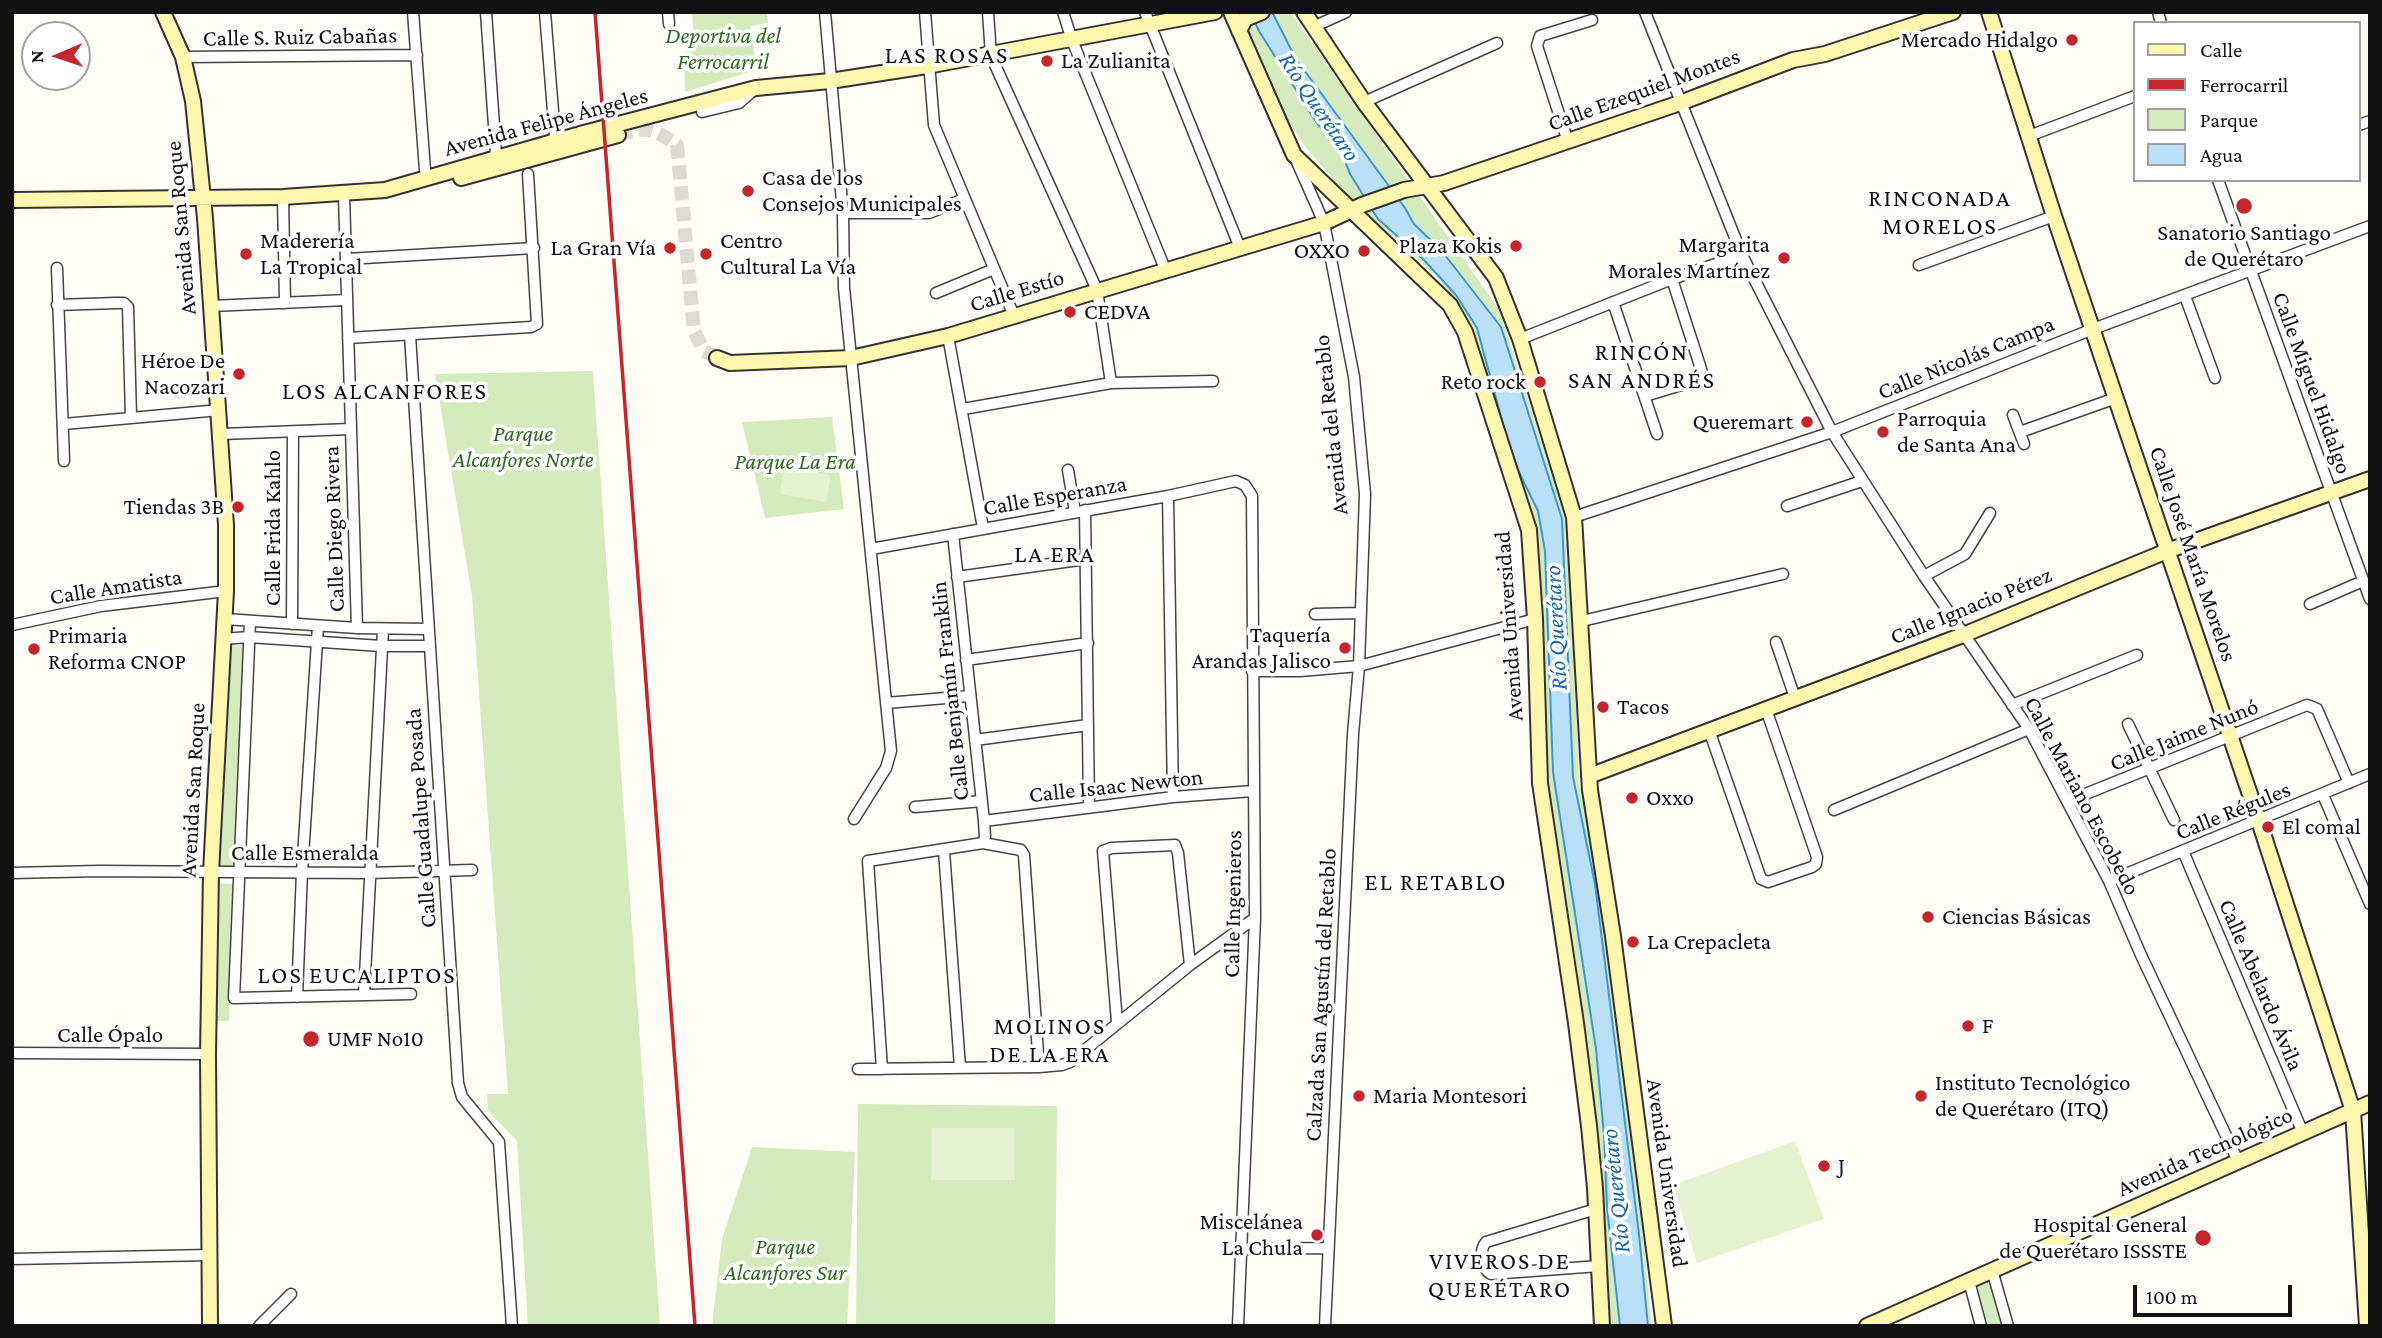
<!DOCTYPE html>
<meta charset="utf-8">
<style>
body{margin:0}
#map{position:relative;width:2382px;height:1338px;overflow:hidden;background:#fffdf5;font-family:"Crimson Pro",serif}
canvas{display:block}
.frame{position:absolute;inset:0;border:14px solid #111;pointer-events:none}
.legend{position:absolute;left:2133px;top:21px;width:228px;height:161px;box-sizing:border-box;background:#fff;border:2px solid #a0a0a0;margin:0;padding:9px 12px;list-style:none;font-size:21px;color:#111}
.legend li{display:flex;align-items:center;gap:14px;height:35px}
.legend b{width:35px;border:2px solid #a0a0a0}
.north{position:absolute;left:21px;top:21px;width:70px;height:70px;box-sizing:border-box;background:#fff;border:2px solid #a0a0a0;border-radius:50%;rotate:268deg;font-size:19px;font-weight:700;line-height:28px;text-align:center;color:#111}
.north::after{content:'';display:block;margin:auto;width:24px;height:32px;background:#c4262e;clip-path:polygon(50% 0,100% 100%,50% 72%,0 100%)}
.scale{position:absolute;left:2133px;top:1285px;width:159px;height:32px;box-sizing:border-box;border:4px solid #111;border-top:0;padding-left:9px;font-size:21px;line-height:24px;white-space:nowrap;color:#111;-webkit-text-stroke:5px #fff;paint-order:stroke}
</style>
<div id="map">
<canvas width="2382" height="1338"></canvas>
<div class="frame"></div>
<ul class="legend">
<li><b style="height:9px;background:#fff6b0"></b>Calle</li>
<li><b style="height:9px;background:#c4262e"></b>Ferrocarril</li>
<li><b style="height:19px;background:#d5ebbd"></b>Parque</li>
<li><b style="height:19px;background:#b9e0f7"></b>Agua</li>
</ul>
<div class="north">N</div>
<div class="scale">100 m</div>
</div>
<script>
const context = document.querySelector('canvas').getContext('2d');
context.lineJoin = 'round';
function fill(path, color) {
  context.fillStyle = color;
  context.fill(path, 'evenodd');
}
function stroke(path, color, width, dash) {
  context.strokeStyle = color;
  context.lineWidth = width;
  context.lineCap = dash ? 'butt' : 'round';
  context.setLineDash(dash || []);
  context.stroke(path);
}
function drawText(font, color, halo, rows, align = 'center') {
  context.font = font + ' "Crimson Pro",serif';
  context.lineWidth = 7;
  context.setLineDash([]);
  context.textBaseline = 'middle';
  context.strokeStyle = halo;
  context.fillStyle = color;
  for (const [text, x, y, turn = 0] of rows) {
    context.save();
    context.translate(x, y);
    context.rotate((+turn || 0) * Math.PI / 180);
    context.textAlign = isNaN(turn) ? turn : align;
    if (halo) context.strokeText(text, 0, 0);
    context.fillText(text, 0, 0);
    context.restore();
  }
}
const green = new Path2D(`
 M692,12H767L768,23L751,26L756,70L685,92L684,53L694,43Z
 M1241,12L1292,14L1500,311L1569,528L1579,781L1598,869L1638,1182L1652,1326H1609L1597,1126L1574,946L1545,767L1542,623L1535,528L1473,332L1457,301L1439,279L1346,194L1303,144L1280,107L1251,50L1248,30Z
 M593,371L660,1326H528L517,1141L488,1111L487,1094H508L472,596L435,374Z
 M832,417L844,509L765,518L742,422Z
 M227,645L246,646L234,872L213,871Z
 M214,883L233,884L229,1021H213Z
 M858,1104L1057,1106L1055,1326H856Z
 M752,1147L855,1152L847,1326H712L722,1239Z
 M1990,1277L2004,1326H1985L1973,1282Z`);
const pitch = new Path2D(`
 M784,467L831,475L826,502L780,494Z
 M931,1128H1015V1180H931Z
 M1795,1141L1824,1219L1697,1263L1673,1185Z`);
const water = new Path2D(`
 M1250,12H1272L1296,59L1405,208L1414,224L1441,250L1501,327L1562,519L1573,777L1595,884L1639,1234L1648,1326H1620L1607,1208L1604,1135L1596,1049L1553,772L1545,551L1538,511L1519,472L1506,435L1477,328L1456,295L1423,259L1378,219L1350,174L1341,150L1316,122L1259,31Z`);
const secondaryTunnel = new Path2D(`
 M618,135C647,126 653,128 677,145L694,331L704,351L717,358`);
const street = new Path2D(`
 M413,12L425,170
 M486,12L496,154
 M545,12L555,136
 M668,12L669,24
 M825,12L843,213L844,288L891,751L886,768L854,819
 M925,12L934,125L1014,316
 M988,12L991,56L1097,290L1111,383
 M1063,12L1072,40L1165,269
 M1145,12L1240,248
 M1645,12L1742,255L1832,432L1924,576L2029,729L2109,881L2141,955L2238,1161
 M2158,12L2161,23
 M1313,27L1346,12
 M183,57L417,55
 M1364,102L1497,43
 M702,112L739,103L756,88
 M2359,125L2370,121
 M2029,136L2135,96
 M1568,142L1537,46L1540,36L1592,20
 M1297,162L1324,223L1354,377L1365,494L1359,666L1353,734L1325,1326
 M2218,180L2370,599
 M344,196L357,628
 M283,197L285,303
 M843,213H929L964,199
 M347,259L534,248
 M1919,265L2054,216
 M57,268L64,461
 M936,293L994,269
 M2185,296L2215,378
 M1613,302L1657,434
 M57,305L116,303H124L128,307L131,417
 M211,306L347,300
 M410,335L458,1083L462,1097L499,1142L512,1326
 M948,336L983,528
 M348,338L531,327L537,324L528,174
 M1520,339L1672,279L1742,255
 M1645,396L1701,379L1702,372L1672,279
 M963,409L1111,383L1213,381
 M2013,415L2024,444
 M64,424L220,410
 M2020,432L2116,398
 M222,434L350,429
 M1068,470L1075,512
 M1168,496L1173,797
 M1787,506L1862,481
 M1085,510L1089,806
 M1574,517L1832,432L2093,329L2370,226
 M953,534L984,821L985,837L983,843
 M871,549L1168,496L1236,481L1245,485L1252,496L1255,918L1238,1326
 M1924,576L1965,554L1990,513
 M957,577L1086,559
 M2310,604L2363,581
 M1315,614L1361,613
 M225,619L357,628L428,629
 M1582,621L1783,574
 M250,622L234,998L411,994
 M292,624L293,432
 M12,625L101,606L226,591
 M223,639L249,637L381,646H429
 M1776,642L1795,698
 M966,660L1088,643
 M1252,671H1300L1359,666L1535,619
 M886,703L970,696
 M2012,705L2137,655
 M2128,724L2174,820
 M1709,730L1761,879L1768,882L1812,867L1816,864L1817,857L1766,709
 M975,740L1088,725
 M2323,795L2370,904
 M2068,801L2307,705L2317,709L2349,783
 M915,807L982,801
 M1834,810L2029,729
 M984,821L1173,797L1253,791
 M944,851L960,1067
 M2183,851L2303,1133
 M12,873L99,871L369,873L472,870
 M2109,881L2370,774
 M364,995L383,629
 M297,997L302,872L318,626
 M1117,1022L1103,851L1111,848L1175,845L1178,853L1190,965
 M12,1053L208,1054
 M858,1069L1039,1067L1062,1065L1070,1062L1190,965L1255,918
 M882,1069L868,861L983,843L1021,850L1024,855L1039,1067
 M1596,1209L1486,1242C1479,1250 1481,1269 1491,1274L1599,1266
 M1240,1249L1328,1248
 M12,1259L210,1255
 M1992,1270L2008,1326
 M1969,1281L1981,1326
 M259,1326L291,1294`);
const secondary = new Path2D(`
 M163,12L183,57L193,101L205,218L226,525V591L211,872L208,1054L210,1326
 M1231,12L1294,155L1450,305L1465,332L1529,530L1535,619L1540,783L1576,1023L1589,1126L1595,1188L1602,1326
 M1304,12L1364,102L1496,278L1520,339L1574,517L1590,790L1613,936L1664,1326
 M1989,12L2054,216L2259,821L2353,1111L2367,1326
 M1239,31L1245,19L1262,12
 M580,134L756,88L830,81L927,66L1215,12
 M461,178L618,135
 M12,200L283,197L385,190L577,135
 M717,358L730,363L851,358L948,336L1324,223L1362,205L1404,190L1444,183L1680,103L1793,60L1825,54L1953,12
 M1589,776L1963,635L2167,551L2370,479
 M1867,1326L2370,1103`);
const rail = new Path2D(`
 M595,12L695,1326`);
const markers = [
 [2072,40,7,"#c4262e"],
 [1047,61,7,"#c4262e"],
 [748,191,7,"#c4262e"],
 [2244,206,9,"#c4262e"],
 [1516,246,7,"#c4262e"],
 [670,248,7,"#c4262e"],
 [1364,251,7,"#c4262e"],
 [246,254,7,"#c4262e"],
 [706,254,7,"#c4262e"],
 [1784,258,7,"#c4262e"],
 [1070,312,7,"#c4262e"],
 [239,374,7,"#c4262e"],
 [1540,382,7,"#c4262e"],
 [1807,422,7,"#c4262e"],
 [1883,432,7,"#c4262e"],
 [238,507,7,"#c4262e"],
 [1345,648,7,"#c4262e"],
 [34,649,7,"#c4262e"],
 [1603,707,7,"#c4262e"],
 [1632,798,7,"#c4262e"],
 [2268,827,7,"#c4262e"],
 [1928,917,7,"#c4262e"],
 [1633,942,7,"#c4262e"],
 [1968,1026,7,"#c4262e"],
 [311,1039,9,"#c4262e"],
 [1359,1096,7,"#c4262e"],
 [1921,1096,7,"#c4262e"],
 [1824,1166,7,"#c4262e"],
 [1317,1235,7,"#c4262e"],
 [2203,1238,9,"#c4262e"]
];
const parkNames = [
 ["Deportiva del",723,36],
 ["Ferrocarril",723,62],
 ["Parque",523,434],
 ["Alcanfores Norte",523,460],
 ["Parque La Era",795,462],
 ["Parque",785,1247],
 ["Alcanfores Sur",785,1273]
];
const streetNames = [
 ["Calle S. Ruiz Cabañas",300,37,-1],
 ["Calle Ezequiel Montes",1644,90,-20],
 ["Avenida Felipe Ángeles",546,122,-15],
 ["Avenida San Roque",181,228,-95],
 ["Calle Estío",1017,291,-17],
 ["Calle Nicolás Campa",1966,358,-22],
 ["Calle Miguel Hidalgo",2312,383,70],
 ["Avenida del Retablo",1331,425,-96],
 ["Calle Esperanza",1055,496,-10],
 ["Calle Frida Kahlo",273,528,-90],
 ["Calle Diego Rivera",334,529,-92],
 ["Calle José María Morelos",2193,554,71],
 ["Calle Amatista",116,587,-9],
 ["Calle Ignacio Pérez",1971,606,-22],
 ["Avenida Universidad",1509,626,-94],
 ["Calle Benjamín Franklin",950,691,-96],
 ["Calle Jaime Nunó",2184,735,-22],
 ["Calle Isaac Newton",1116,786,-6],
 ["Avenida San Roque",193,790,-87],
 ["Calle Mariano Escobedo",2082,796,62],
 ["Calle Régules",2233,811,-22],
 ["Calle Guadalupe Posada",421,818,-94],
 ["Calle Esmeralda",305,853],
 ["Calle Ingenieros",1233,904,-89],
 ["Calle Abelardo Ávila",2261,985,67],
 ["Calzada San Agustín del Retablo",1321,995,-87],
 ["Calle Ópalo",110,1035],
 ["Avenida Tecnológico",2205,1152,-24],
 ["Avenida Universidad",1667,1173,82]
];
const poiNames = [
 ["Mercado Hidalgo",2058,40,"right"],
 ["La Zulianita",1061,61],
 ["Casa de los",762,178],
 ["Consejos Municipales",762,204],
 ["Sanatorio Santiago",2244,233,"center"],
 ["de Querétaro",2244,259,"center"],
 ["Maderería",260,241],
 ["La Tropical",260,267],
 ["Centro",720,241],
 ["Cultural La Vía",720,267],
 ["Margarita",1770,245,"right"],
 ["Morales Martínez",1770,271,"right"],
 ["Plaza Kokis",1502,246,"right"],
 ["La Gran Vía",656,248,"right"],
 ["OXXO",1350,251,"right"],
 ["CEDVA",1084,312],
 ["Héroe De",225,361,"right"],
 ["Nacozari",225,387,"right"],
 ["Reto rock",1526,382,"right"],
 ["Parroquia",1897,419],
 ["de Santa Ana",1897,445],
 ["Queremart",1793,422,"right"],
 ["Tiendas 3B",224,507,"right"],
 ["Taquería",1331,635,"right"],
 ["Arandas Jalisco",1331,661,"right"],
 ["Primaria",48,636],
 ["Reforma CNOP",48,662],
 ["Tacos",1617,707],
 ["Oxxo",1646,798],
 ["El comal",2282,827],
 ["Ciencias Básicas",1942,917],
 ["La Crepacleta",1647,942],
 ["F",1982,1026],
 ["UMF No10",327,1039],
 ["Instituto Tecnológico",1935,1083],
 ["de Querétaro (ITQ)",1935,1109],
 ["Maria Montesori",1373,1096],
 ["J",1838,1166],
 ["Miscelánea",1303,1222,"right"],
 ["La Chula",1303,1248,"right"],
 ["Hospital General",2187,1225,"right"],
 ["de Querétaro ISSSTE",2187,1251,"right"]
];
const neighbourhoodNames = [
 ["LAS ROSAS",947,56],
 ["RINCONADA",1940,199],
 ["MORELOS",1940,227],
 ["RINCÓN",1642,353],
 ["SAN ANDRÉS",1642,381],
 ["LOS ALCANFORES",385,392],
 ["LA ERA",1055,555],
 ["EL RETABLO",1436,883],
 ["LOS EUCALIPTOS",357,976],
 ["MOLINOS",1050,1027],
 ["DE LA ERA",1050,1055],
 ["VIVEROS DE",1500,1262],
 ["QUERÉTARO",1500,1290]
];
const waterNames = [
 ["Río Querétaro",1319,107,56],
 ["Río Querétaro",1556,628,-93],
 ["Río Querétaro",1616,1191,-96]
];
fill(green, '#d5ebbd');
fill(pitch, '#e6f2cf');
fill(water, '#b9e0f7');
stroke(water, '#3f96cf', 2);
stroke(secondaryTunnel, '#dbdad3', 14, [14, 7]);
stroke(street, '#444', 13);
stroke(secondary, '#333', 18);
stroke(street, '#fff', 10);
stroke(secondary, '#fff6b0', 14);
stroke(rail, '#c4262e', 3.5);
for (const [x, y, r, color] of markers) {
  const dot = new Path2D();
  dot.arc(x, y, r, 0, 2 * Math.PI);
  context.fillStyle = color;
  context.fill(dot);
  stroke(dot, '#fff', 2.5);
}
drawText('italic 23px', '#2f6b1f', '#fff', parkNames);
drawText('23px', '#111', '#fff', streetNames);
drawText('23px', '#111', '#fff', poiNames, 'left');
context.letterSpacing = '2px';
drawText('24px', '#111', '#fff', neighbourhoodNames);
context.letterSpacing = '0px';
drawText('italic 24px', '#1768a6', '#fff', waterNames);
</script>
